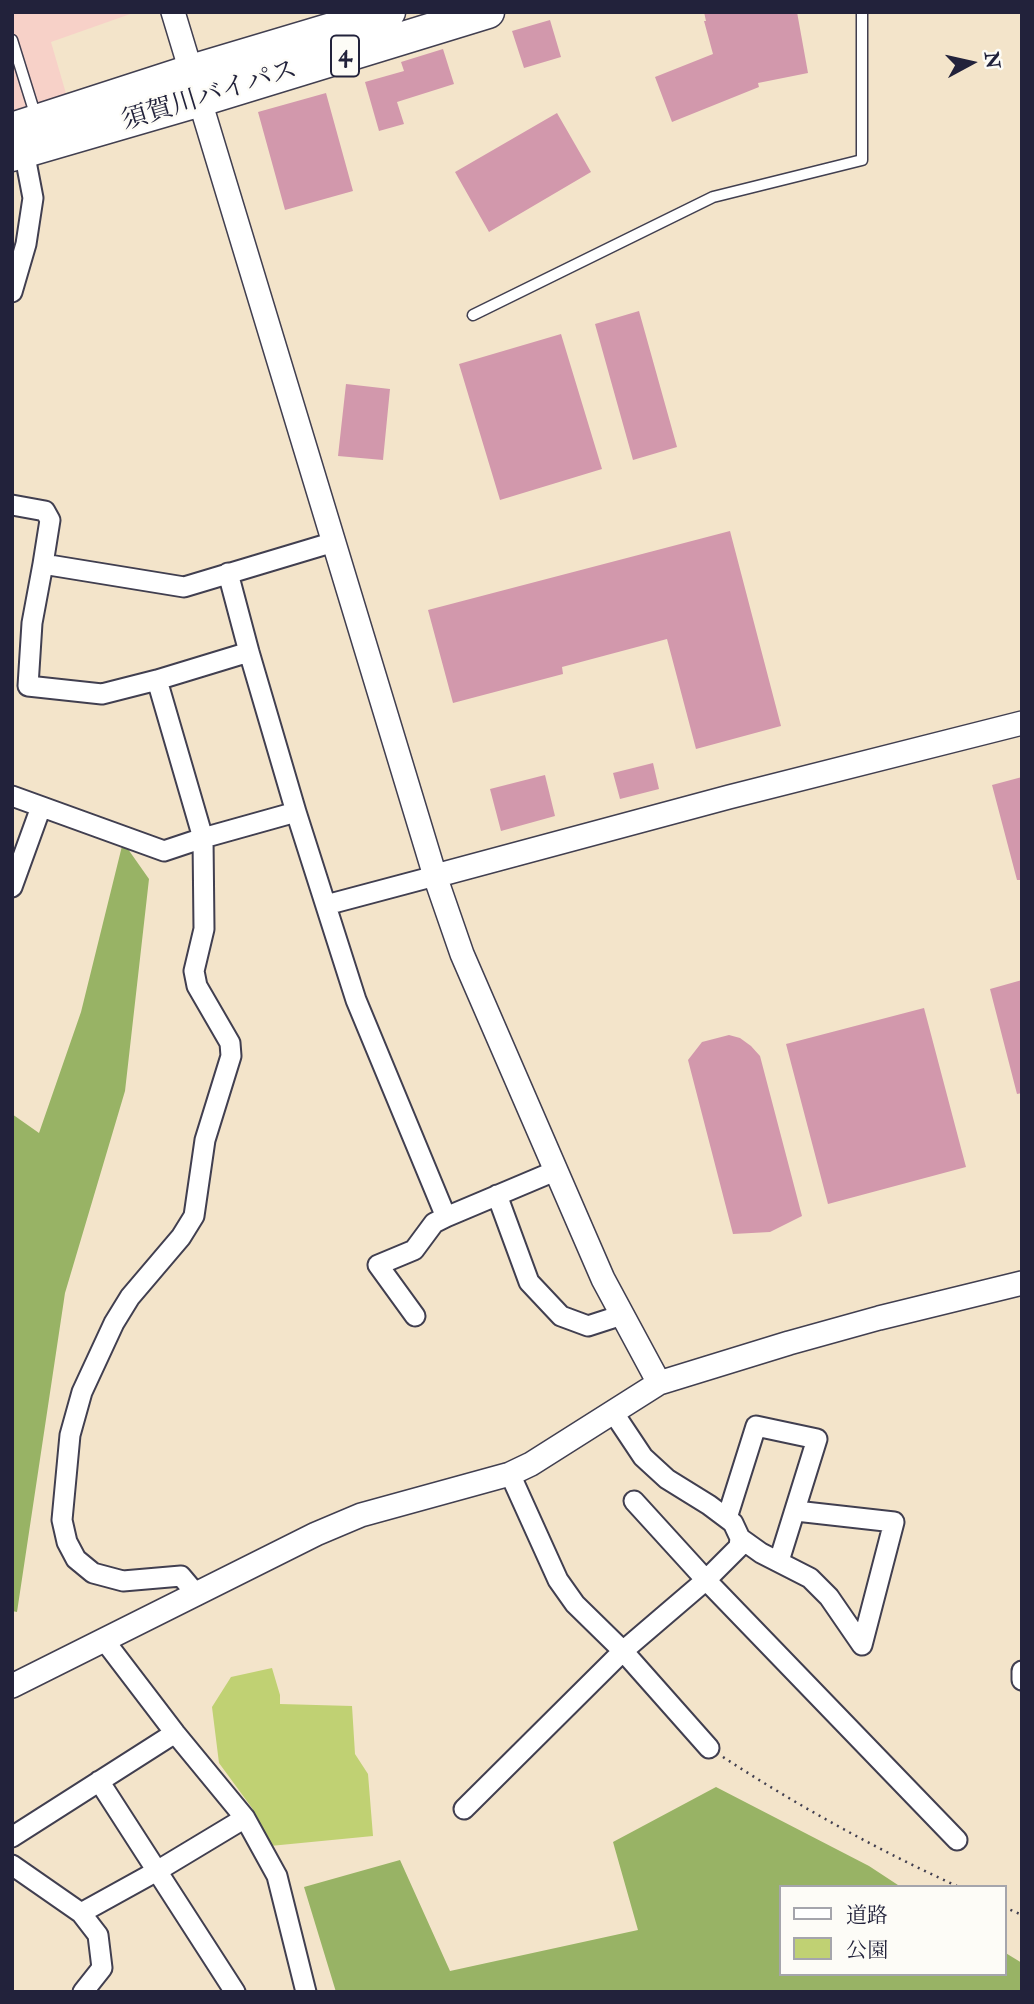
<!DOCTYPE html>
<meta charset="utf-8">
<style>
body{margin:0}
#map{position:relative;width:1034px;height:2004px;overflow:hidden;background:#f3e4ca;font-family:"IM FELL Double Pica","Noto Serif JP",serif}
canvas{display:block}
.frame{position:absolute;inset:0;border:14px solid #22223b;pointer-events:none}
.legend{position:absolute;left:779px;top:1885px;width:228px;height:91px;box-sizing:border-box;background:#fdfcf7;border:2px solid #a5a5ac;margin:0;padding:9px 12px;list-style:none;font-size:21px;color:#22223b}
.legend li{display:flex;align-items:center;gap:14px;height:35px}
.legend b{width:35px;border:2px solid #a5a5ac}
.north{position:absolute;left:936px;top:28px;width:70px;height:70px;-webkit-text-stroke:5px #fdfcf7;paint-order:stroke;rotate:82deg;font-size:19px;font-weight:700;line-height:28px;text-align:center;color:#22223b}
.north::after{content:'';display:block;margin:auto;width:24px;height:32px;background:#22223b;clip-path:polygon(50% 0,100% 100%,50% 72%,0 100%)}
</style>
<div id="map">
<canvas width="1034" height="2004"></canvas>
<div class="frame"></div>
<ul class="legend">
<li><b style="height:9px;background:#fff"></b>道路</li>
<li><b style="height:19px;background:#c0d173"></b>公園</li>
</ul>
<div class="north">N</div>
</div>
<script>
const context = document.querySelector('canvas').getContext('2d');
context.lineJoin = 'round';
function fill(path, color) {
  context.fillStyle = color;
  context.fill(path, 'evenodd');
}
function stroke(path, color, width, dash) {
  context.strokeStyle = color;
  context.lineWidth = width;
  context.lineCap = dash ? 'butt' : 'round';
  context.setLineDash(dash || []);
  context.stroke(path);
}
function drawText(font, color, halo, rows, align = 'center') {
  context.font = font + ' "IM FELL Double Pica","Noto Serif JP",serif';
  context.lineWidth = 5;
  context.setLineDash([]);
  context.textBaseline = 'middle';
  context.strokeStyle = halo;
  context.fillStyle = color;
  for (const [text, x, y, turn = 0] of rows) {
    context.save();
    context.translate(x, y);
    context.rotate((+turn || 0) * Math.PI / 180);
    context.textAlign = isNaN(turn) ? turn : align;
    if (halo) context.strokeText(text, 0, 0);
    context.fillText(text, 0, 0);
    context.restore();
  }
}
const built = new Path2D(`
 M12,12H136L51,42L67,97L12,115Z`);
const green = new Path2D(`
 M272,1668L280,1695V1704L352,1706L355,1754L368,1774L373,1836L270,1846L252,1808L219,1763L212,1707L231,1677Z`);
const forest = new Path2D(`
 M123,842L149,879L125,1091L65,1293L17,1612L12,1611V1114L39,1133L81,1012Z
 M716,1787L869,1866L901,1887H780V1974H1004V1952L1022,1963V1992H336L304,1887L400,1860L450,1971L638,1930L613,1842Z`);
const building = new Path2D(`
 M704,12H797L808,73L758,83L759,87L672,122L655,77L713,54L704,21H706Z
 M550,20L561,57L524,68L512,31Z
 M443,49L454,84L397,102L404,124L379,131L365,82L404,71L401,62Z
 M326,93L353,191L285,210L258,112Z
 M557,113L591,172L489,232L455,172Z
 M639,311L677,447L633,460L595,324Z
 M561,334L602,469L500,500L459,364Z
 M346,384L390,389L383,460L338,456Z
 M730,531L781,726L696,749L667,639L562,667L563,674L453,703L428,610Z
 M653,763L659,789L620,799L613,773Z
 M545,775L555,816L501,831L490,789Z
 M1022,777V880H1017L992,785Z
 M1022,980V1093L1017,1094L990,989Z
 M924,1008L966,1167L828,1204L786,1044Z
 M729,1035L740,1038L751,1046L760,1056L802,1216L770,1232L733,1234L688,1060L702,1042Z`);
const path = new Path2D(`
 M723,1757C798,1806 878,1850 959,1887
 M1004,1907L1022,1915`);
const service = new Path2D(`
 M12,40L36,117
 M473,315L713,197L862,160V12`);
const minor = new Path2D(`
 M12,292L26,244L33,198L24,151
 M12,505L45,511L50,520L43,564L184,587L334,542
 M43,564L32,623L28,686L102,694L157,680
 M228,573L249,652L296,812L356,1000L446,1217L555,1171
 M12,796L164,851L203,838L296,812
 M12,887L41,807
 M326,905L435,876
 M497,1195L529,1282L561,1316L588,1326L622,1315
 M415,1316L378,1265L414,1250L434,1223L446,1217
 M510,1474L558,1580L575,1604L623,1651L709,1748
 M634,1501L706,1580L957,1840
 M796,1511L894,1522L862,1645
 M727,1518L756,1426L817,1439L779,1561
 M740,1538L761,1553L810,1578L829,1597L862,1645
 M197,1595L181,1576L123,1581L93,1573L76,1559L67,1542L62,1520L70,1435L82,1392L114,1323L130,1297L181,1237L194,1216L205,1140L231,1056L230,1043L197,986L194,971L204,929L203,838L157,680L249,652
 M104,1640L175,1733L245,1818L277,1876L306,1992
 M1022,1671V1680
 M99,1781L235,1992
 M464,1809L623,1651L706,1580L739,1547L740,1538L733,1523L709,1505L667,1479L643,1457L613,1412
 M12,1837L175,1733
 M12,1865L81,1913L98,1935L102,1968L83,1992
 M81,1913L157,1871L245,1818`);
const tertiary = new Path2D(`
 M173,12L435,876L462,954L603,1279L659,1383
 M435,876L729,797L1022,723
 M12,1686L316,1534L361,1515L510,1474L531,1464L659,1383L789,1343L879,1318L1022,1283`);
const trunk = new Path2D(`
 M12,129L191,71L389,12
 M12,155L201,100L488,12`);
const shields = [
 [345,56,28]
];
const shieldNames = [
 ["4",345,56]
];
const streetNames = [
 ["須賀川バイパス",210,97,-17]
];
fill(built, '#f7d1c8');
fill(green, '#c0d173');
fill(forest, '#98b365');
fill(building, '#d298ac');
stroke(service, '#413f50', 13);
stroke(minor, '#413f50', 23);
stroke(tertiary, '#413f50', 26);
stroke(trunk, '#413f50', 35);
stroke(path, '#413f50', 2.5, [2, 5]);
stroke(service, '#fff', 10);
stroke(minor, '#fff', 19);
stroke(tertiary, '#fff', 23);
stroke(trunk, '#fff', 32);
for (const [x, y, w] of shields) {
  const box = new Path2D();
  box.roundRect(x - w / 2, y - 20.5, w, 41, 5);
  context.fillStyle = '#fdfcf7';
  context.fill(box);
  stroke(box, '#22223b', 2);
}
drawText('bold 24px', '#22223b', null, shieldNames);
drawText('26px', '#22223b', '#fdfcf7', streetNames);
</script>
